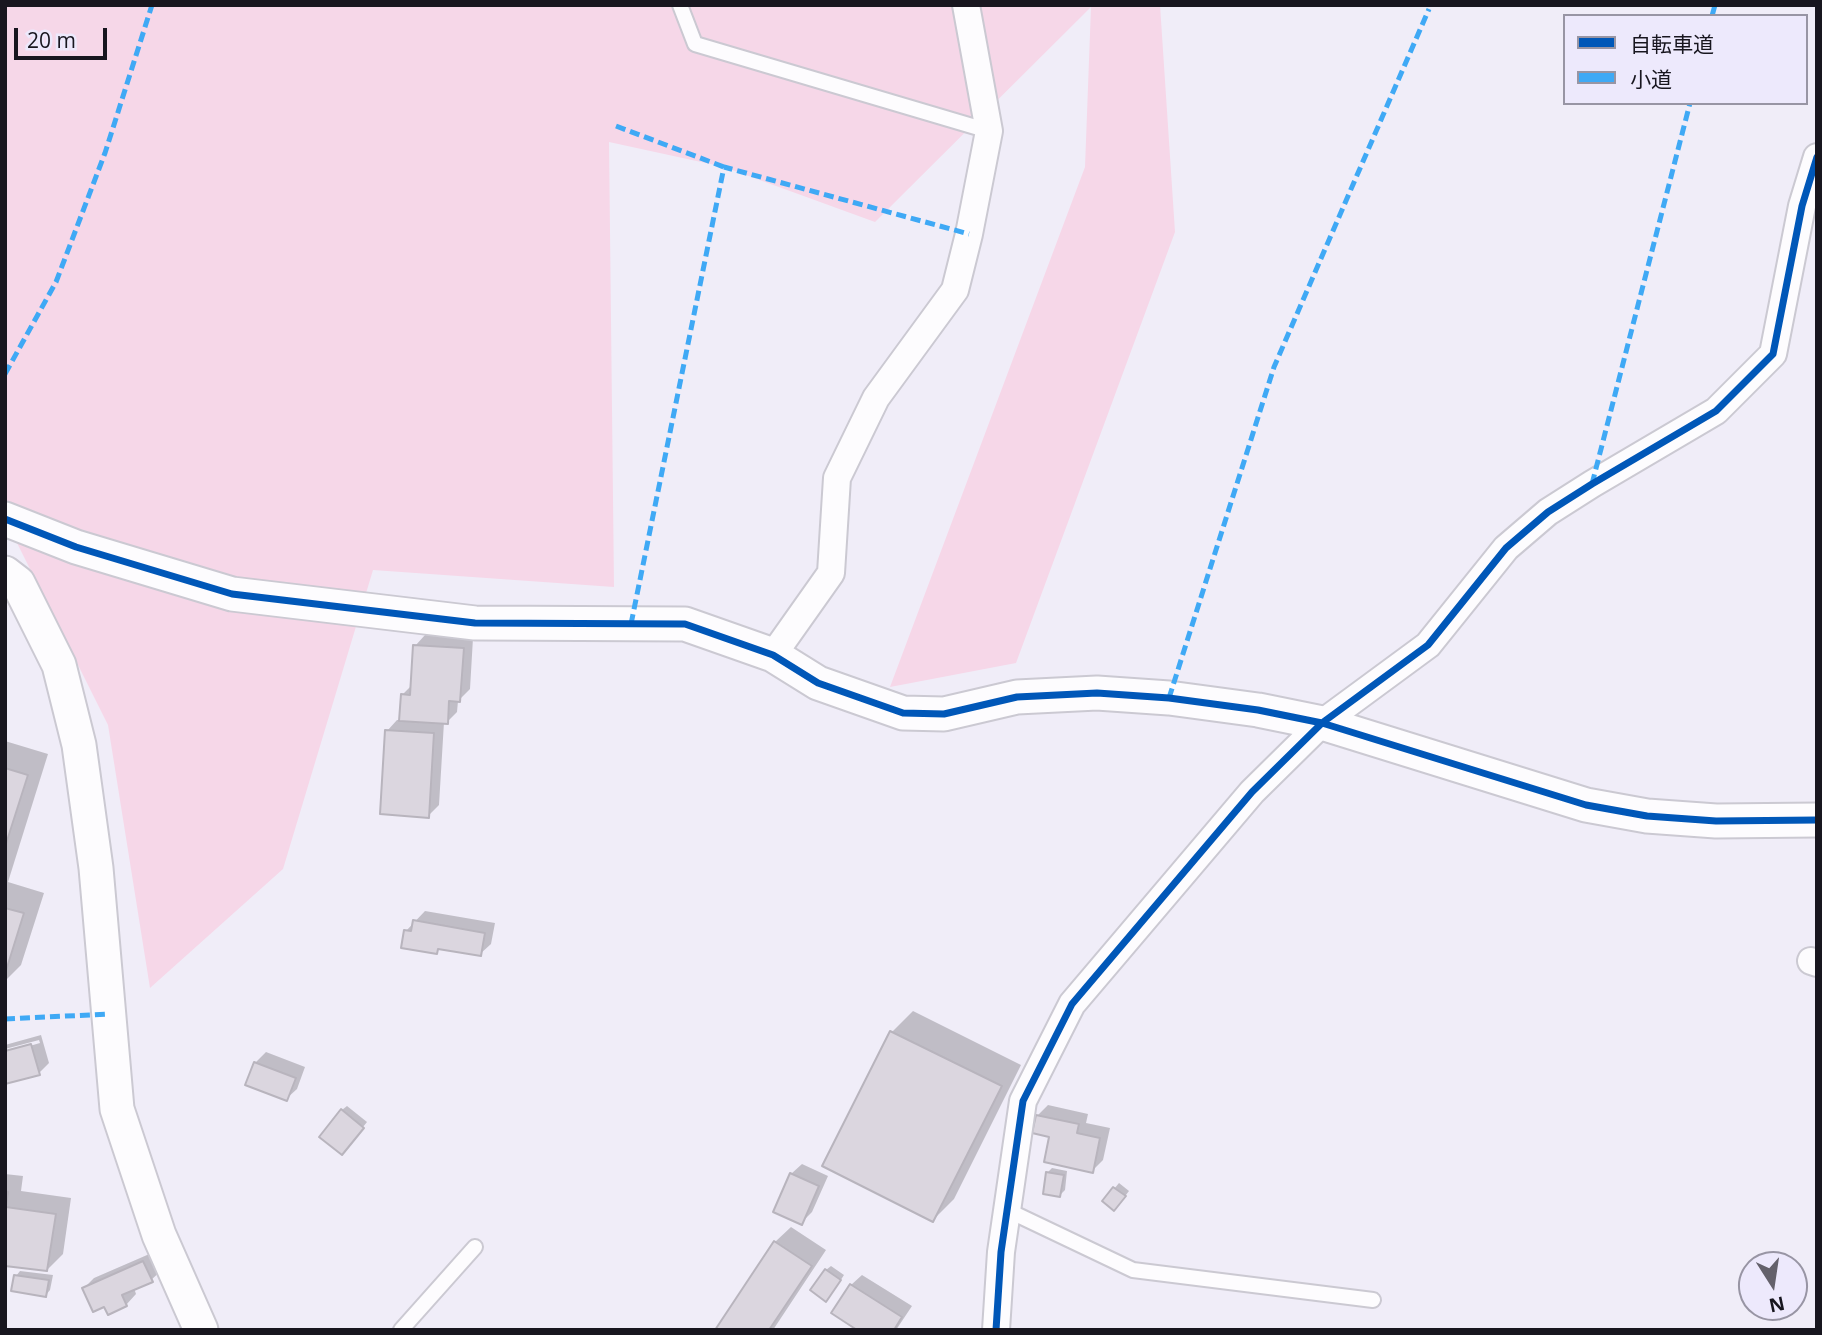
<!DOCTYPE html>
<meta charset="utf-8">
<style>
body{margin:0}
#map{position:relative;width:1822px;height:1335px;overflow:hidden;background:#f0edf8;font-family:"Open Sans","Noto Sans JP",sans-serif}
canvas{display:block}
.frame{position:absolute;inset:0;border:7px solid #18161f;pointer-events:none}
.legend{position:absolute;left:1563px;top:14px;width:245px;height:91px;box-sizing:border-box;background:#ede9fc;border:2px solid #9895a4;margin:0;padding:9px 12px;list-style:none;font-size:21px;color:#18161f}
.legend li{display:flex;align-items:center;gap:14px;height:35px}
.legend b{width:35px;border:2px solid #9895a4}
.north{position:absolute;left:1738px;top:1251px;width:70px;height:70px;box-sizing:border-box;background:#ede9fc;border:2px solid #9895a4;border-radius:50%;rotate:168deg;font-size:19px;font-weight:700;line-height:28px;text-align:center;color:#18161f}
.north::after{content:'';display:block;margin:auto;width:24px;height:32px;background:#64616b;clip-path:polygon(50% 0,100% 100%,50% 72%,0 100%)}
.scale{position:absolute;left:14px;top:28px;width:93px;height:32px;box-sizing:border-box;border:4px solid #18161f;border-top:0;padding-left:9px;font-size:21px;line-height:24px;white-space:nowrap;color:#18161f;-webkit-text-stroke:5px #ede9fc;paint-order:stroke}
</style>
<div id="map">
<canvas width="1822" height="1335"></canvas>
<div class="frame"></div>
<ul class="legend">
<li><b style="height:9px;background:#0057b8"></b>自転車道</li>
<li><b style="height:9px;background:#3fa9f5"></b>小道</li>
</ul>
<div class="north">N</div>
<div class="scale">20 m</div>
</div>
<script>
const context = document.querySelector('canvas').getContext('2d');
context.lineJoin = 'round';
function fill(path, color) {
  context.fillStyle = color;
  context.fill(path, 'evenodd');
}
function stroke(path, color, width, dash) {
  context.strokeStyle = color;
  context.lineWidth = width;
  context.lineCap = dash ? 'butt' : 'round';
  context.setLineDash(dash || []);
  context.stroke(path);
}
const green = new Path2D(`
 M5,5H1160L1175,232L1016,663L890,687L1085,167L1091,7L875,222L724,167L609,142L614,587L373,570L283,869L150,988L108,725L5,519Z`);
const shadow = new Path2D(`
 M425,635L473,638L470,689L458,701L457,712L447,722H444L439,805L428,816L387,731L397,720H401L402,695L412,685L415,646Z
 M5,741L48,754L8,882L44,893L21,965L5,981Z
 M425,911L495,923L491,944L480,954L441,947L436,952L406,931Z
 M913,1011L1021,1065L954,1199L933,1220L824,1165L892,1032Z
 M41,1035L49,1063L39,1073L5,1053L40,1043L39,1040L5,1049V1045Z
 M266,1052L305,1067L297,1089L286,1099L255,1063Z
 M1048,1105L1088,1114L1086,1123L1110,1128L1103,1160L1092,1171L1052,1135L1037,1116Z
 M347,1106L367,1122L346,1148L342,1110Z
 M802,1164L828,1176L812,1212L801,1223L791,1174Z
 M1052,1168L1067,1171L1065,1190L1060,1195L1047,1173Z
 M5,1174L23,1176L21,1191L71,1198L63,1254L47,1270L5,1264Z
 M1119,1183L1129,1191L1119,1204L1104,1201Z
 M791,1227L826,1250L773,1330H717L775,1242Z
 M154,1252L162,1270L151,1280L134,1288L136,1294L126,1305H105L84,1288L94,1278Z
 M831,1266L844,1275L831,1295L826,1270Z
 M20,1271L53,1275L50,1290L46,1295L16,1276Z
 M862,1275L912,1306L896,1330H860L851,1285Z`);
const building = new Path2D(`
 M413,645L464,648L460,702L449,701L448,724L399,721L401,694L410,695Z
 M385,730L434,733L429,818L380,814Z
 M5,768L28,775L5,847Z
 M5,908L24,913L5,974Z
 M413,920L485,933L481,956L438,949L437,954L401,948L404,930L411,931Z
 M890,1031L1002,1086L933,1222L822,1166Z
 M31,1044L40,1075L5,1084V1051Z
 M254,1062L296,1078L287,1101L245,1085Z
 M341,1109L364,1128L342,1155L319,1137Z
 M1036,1115L1079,1124L1077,1133L1100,1138L1093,1173L1044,1162L1049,1137L1032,1133Z
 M1046,1172L1064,1175L1060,1197L1043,1194Z
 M790,1173L819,1186L802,1225L773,1212Z
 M1113,1187L1126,1196L1114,1211L1102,1201Z
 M5,1191L8,1192L6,1207L56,1214L47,1271L5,1266Z
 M774,1241L812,1266L769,1330H715Z
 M143,1261L153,1282L122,1295L127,1306L108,1315L104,1307L93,1312L82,1288Z
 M825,1269L841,1280L826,1302L810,1290Z
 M14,1275L49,1280L46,1297L11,1291Z
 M850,1284L902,1317L894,1330H857L831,1313Z`);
const service = new Path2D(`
 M680,5L695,44L989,131
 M1007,1210L1133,1270L1373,1300
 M401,1330L475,1247`);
const minor = new Path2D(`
 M773,655L831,573L837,478L876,398L955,290L969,234L989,131L966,5
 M1811,961L1817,963
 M996,1330L1001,1252L1023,1101L1072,1004L1252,792L1322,723L1428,645L1506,548L1548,512L1592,484L1716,411L1773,354L1802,206L1817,157`);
const tertiary = new Path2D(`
 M5,519L76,547L232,594L475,623L685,624L773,655L818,683L903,713L944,714L1017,697L1097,693L1169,698L1258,710L1322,723L1586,805L1647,816L1716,821L1817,820
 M5,573L18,583L59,665L79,745L96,868L117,1109L159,1235L201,1330`);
const quiet = new Path2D(`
 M1712,16L1715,5
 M616,126L724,167
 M5,374L56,282L105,153L152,5
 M1592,484L1690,103
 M631,624L724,167L969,234
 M1169,698L1274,367L1429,9
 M5,1019L109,1014`);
const cycleway = new Path2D(`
 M5,519L76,547L232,594L475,623L685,624L773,655L818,683L903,713L944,714L1017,697L1097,693L1169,698L1258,710L1322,723L1586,805L1647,816L1716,821L1817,820
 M996,1330L1001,1252L1023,1101L1072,1004L1252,792L1322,723L1428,645L1506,548L1548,512L1592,484L1716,411L1773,354L1802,206L1817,157`);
fill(green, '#f6d7e8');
fill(shadow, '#0003');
fill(building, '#dbd6df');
stroke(building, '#b8b4bd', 2);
stroke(service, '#cbc9d2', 18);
stroke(minor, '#cbc9d2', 30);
stroke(tertiary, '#cbc9d2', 37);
stroke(service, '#fdfcfe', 14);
stroke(minor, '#fdfcfe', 26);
stroke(tertiary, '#fdfcfe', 33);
stroke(quiet, '#3fa9f5', 5, [10, 5]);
stroke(cycleway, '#0057b8', 7);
</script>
